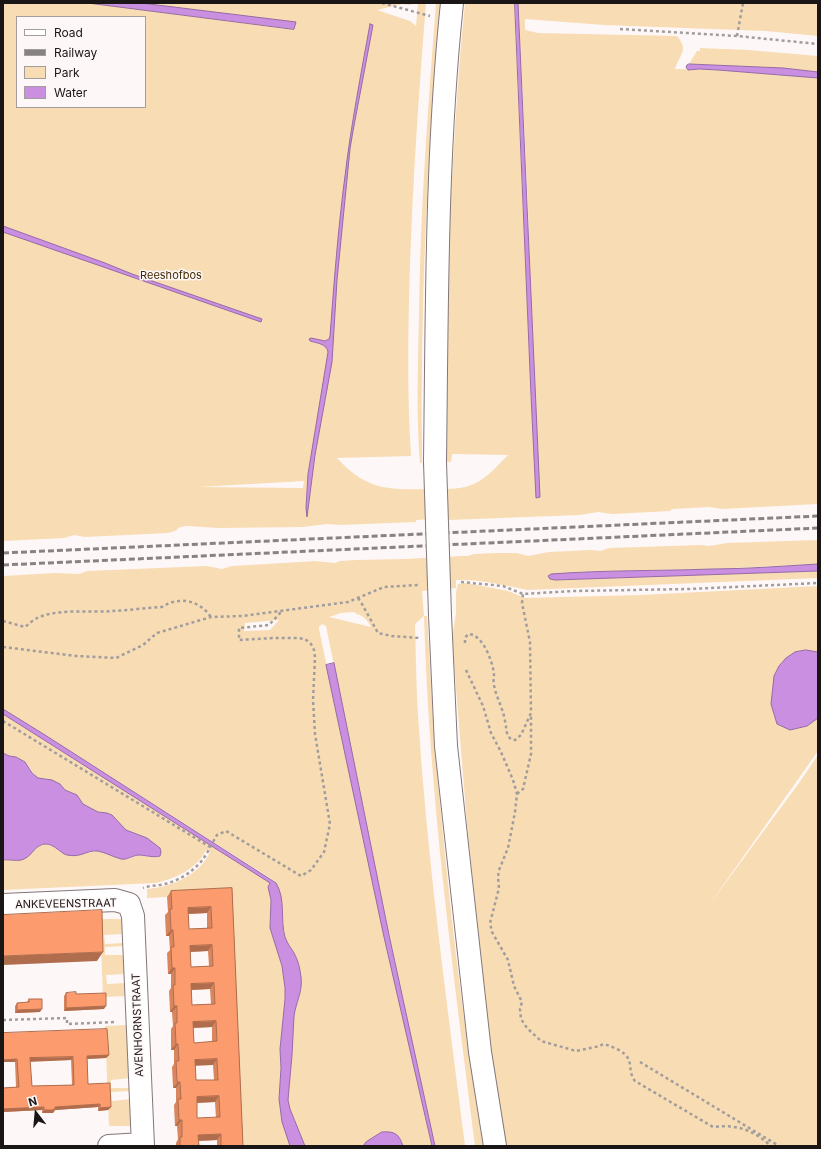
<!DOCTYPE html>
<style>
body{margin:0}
#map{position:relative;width:821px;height:1149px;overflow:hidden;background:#fef7f7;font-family:Inter,sans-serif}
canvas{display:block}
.frame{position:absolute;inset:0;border:4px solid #1a1616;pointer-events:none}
.legend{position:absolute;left:16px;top:16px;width:130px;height:92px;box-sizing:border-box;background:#fef7f7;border:1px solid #a39d9d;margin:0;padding:5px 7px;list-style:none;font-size:12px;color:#1a1616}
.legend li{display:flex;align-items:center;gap:8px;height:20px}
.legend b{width:20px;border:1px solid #a39d9d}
.north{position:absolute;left:16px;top:1093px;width:40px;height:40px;-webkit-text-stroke:3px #fef7f7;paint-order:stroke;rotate:344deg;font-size:11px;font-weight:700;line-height:16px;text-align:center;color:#1a1616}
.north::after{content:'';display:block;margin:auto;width:14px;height:18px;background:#1a1616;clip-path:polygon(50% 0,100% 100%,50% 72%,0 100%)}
</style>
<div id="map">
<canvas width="821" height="1149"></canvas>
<div class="frame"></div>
<ul class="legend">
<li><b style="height:5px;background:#fff"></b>Road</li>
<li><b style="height:5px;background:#888383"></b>Railway</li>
<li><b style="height:11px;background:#f8dcb4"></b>Park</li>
<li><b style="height:11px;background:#ca8fe1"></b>Water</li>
</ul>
<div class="north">N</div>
</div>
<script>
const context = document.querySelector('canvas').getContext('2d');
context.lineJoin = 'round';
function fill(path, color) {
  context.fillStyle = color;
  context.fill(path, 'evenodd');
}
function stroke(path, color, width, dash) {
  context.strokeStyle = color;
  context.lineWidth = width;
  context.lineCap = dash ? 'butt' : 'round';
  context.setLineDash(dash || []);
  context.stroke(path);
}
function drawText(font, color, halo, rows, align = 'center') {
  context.font = font + ' Inter,sans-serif';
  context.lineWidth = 3;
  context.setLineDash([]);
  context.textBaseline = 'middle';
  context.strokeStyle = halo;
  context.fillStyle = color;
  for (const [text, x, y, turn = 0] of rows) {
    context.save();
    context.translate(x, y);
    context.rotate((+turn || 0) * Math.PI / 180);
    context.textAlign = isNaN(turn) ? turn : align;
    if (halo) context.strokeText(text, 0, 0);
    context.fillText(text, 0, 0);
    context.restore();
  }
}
const green = new Path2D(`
 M3,3H414L410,5L402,4L377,10L410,21L416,26L418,3H426C419,90 413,178 410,265C408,329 407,392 411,456L337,458C367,491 390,490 431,489C447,489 462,490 476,483C489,476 498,465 508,455L452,454L451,462H447C445,356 447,250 454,145C457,97 460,50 465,3H515L531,395L536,497L528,206L518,3H818V36L766,31L604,25L525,19V30L538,33L677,36C689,50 680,54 675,69L718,70L818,78V504L722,509L709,507L672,509L670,511L612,514L598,512L580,515L448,520L449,518L416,520V522L340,525L328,524L302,527L219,528L187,526L180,527L175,531L168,533L85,537L74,535L64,538L3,541ZM17,17H145V107H17ZM304,481L303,488L199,487Z
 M436,3H441C427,156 420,309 422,463H420C416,415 418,366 419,317C420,212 428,108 436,3Z
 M700,48L748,50L818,56V72L783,68L689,64L697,51H700Z
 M818,540V564L713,569L655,570L577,572L555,580L818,571V578L527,590C504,585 480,579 456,580V588L422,591L424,616H427C430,663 432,710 436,758C447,888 462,1017 483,1146H475C453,970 429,794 424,616L415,624C416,655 416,685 418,715C427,859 447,1003 465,1146H435L389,935L326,626L322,624L319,627V629L384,937L432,1146H403L401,1139L363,1145V1146H305L290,1109L288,1100L292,1055L294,1016C296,1002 303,991 301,976C300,968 298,960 294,953C291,948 287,943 285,937C279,919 287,896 273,880L45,735L3,709V576L55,573L79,574L87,571L207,566L222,569L232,566L301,562L315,561L335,563L340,561L357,560L405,559L462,556H468L474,554L496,553H517L528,556L549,552L591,550L601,551L609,548L701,545L709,546L727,543ZM355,612L356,614C363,615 368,621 371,627L329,617L341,613ZM279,620L270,630L244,631L245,623Z
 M466,583L508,591L525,598L641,595L818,586V751L707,908L799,783L818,755V1146H506L490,1049L467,824L452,638L456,614V592L458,584Z
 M3,714L270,883L268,887L271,900L270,928L282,966L285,988V999L280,1049L281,1068L279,1099L280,1107L290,1146H239L227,894L147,898V889C171,887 199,876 210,852L206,850C197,869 175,879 155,883L3,890V860H18L32,852L38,846L45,844L52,846L60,852L74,856L97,851L122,859H129L138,855L155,857L160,848L147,838L126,830L112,815L107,813L98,812L83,804L77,795L65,790L60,784L48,779L38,778L35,776L27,764L16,757L9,756L3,753Z
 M100,919H121L123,923L124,934L104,935L105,944L124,943V946L105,947V955H125L126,974L106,975L107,984L126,983L127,996L103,997Z
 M128,1025L130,1078L111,1080V1088H131V1091L111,1092L112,1101L131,1099L132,1122L131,1126H109L105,1026Z`);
const water = new Path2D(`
 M88,3H141L296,22L294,29Z
 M515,3H518L540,497L536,498L531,395Z
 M370,24L373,25L353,131L350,149L337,280L332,362L315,455L307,517L306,508L308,474L328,352C327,344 317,343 310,341L309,339L311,338L325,341L329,339L330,336C334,283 338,229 345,176C351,125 361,74 370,24Z
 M689,64L783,68L818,72V78L718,70L699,69L688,70L686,67L687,65Z
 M3,226L105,263L132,274L262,319L261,322L3,232Z
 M818,564V571L555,580L550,579L548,576L551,574C605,570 658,571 712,569C747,569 783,566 818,564Z
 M806,650L818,652V718L807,726L790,730L777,724L771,704L774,676L779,666L786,658L795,652Z
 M334,663L389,935L435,1146H432L384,937L326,665Z
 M3,709L45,735L276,883C286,899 280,920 285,937C287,943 291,948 294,953C298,960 300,968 301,977C303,991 296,1002 294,1016L292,1055L288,1100L290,1109L305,1146H290L282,1122L279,1099L281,1068L280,1049L285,999V988L282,966L270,928L271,900L268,887L270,883L3,714Z
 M3,753L9,756L16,757L25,762L32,773L38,778L52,780L60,784L65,790L77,795L83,804L98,812L107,813L112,815L126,830L147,838L160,848L161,852L160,856C153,858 146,855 138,855C132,856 127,860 121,859C113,857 105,852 97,851C87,850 81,858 67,855C60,853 54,844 46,844C35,844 33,855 24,859C18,862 10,859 3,860Z
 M382,1132C395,1131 399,1134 403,1146H363L366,1142Z`);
const path = new Path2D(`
 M382,3L430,16
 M620,29L737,36L818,44
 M737,36L743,3
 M461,582L503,586L523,594L573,591L690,589L818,583
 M358,598L362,604L378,633L392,636L420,638
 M3,621L25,627C29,624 33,620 37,618C59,608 89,613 113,611C129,610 146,608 162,607C179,596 199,600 211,617
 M465,643V638L468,634C483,634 492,661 494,673C494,677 493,681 494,685C496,697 503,708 505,721C507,728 505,735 512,740H515L521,735L531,713L530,642L522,603L523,594
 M3,647L76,656L116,658L143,645L157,633L211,617L242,616L348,602L384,587L418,585
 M466,670L483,706L491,733L501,752L513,780L517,794L515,812L510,838L508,848L499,870L498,877L499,888L490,923L492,932L508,960L514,986L522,1002L520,1009L521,1019L527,1028L541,1041L576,1051L600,1046L603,1044C609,1045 614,1048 619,1050C636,1060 626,1069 635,1081L713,1127C737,1124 753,1130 771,1146
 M3,721L210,847C203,864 186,878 168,883C160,886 151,885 143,888
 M517,794L523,789L531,754V714
 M210,847L217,835L226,831L301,876L311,870L324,852L330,824L315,734L313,700L315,657L314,650L311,644L305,639L297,638H274L239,640V628L269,625L281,612
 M3,1020L67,1018V1024L117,1022
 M640,1062L779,1146`);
const minor = new Path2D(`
 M3,905L115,900L129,904L133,916L143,1146
 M109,1146L143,1144`);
const major = new Path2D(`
 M435,462C437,309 436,155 452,3
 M440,615L446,746L480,1052L495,1146`);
const rail = new Path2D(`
 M3,553L818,516
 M3,565L818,528`);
const majorBridge = new Path2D(`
 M435,462L440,615`);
const wall = new Path2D(`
 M232,888L243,1146H217V1140L198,1141L199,1146H176V1143L178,1139L177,1126H175L174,1105L176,1102V1088H173V1087L172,1067L174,1064V1050H171V1029L173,1026L172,1012H170V1011L169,991L171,988V974H168V973L167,953L170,950L169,936H166L165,915L168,912L167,897L171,891ZM207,913V928L189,929L188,914ZM208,951L209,966L191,967L190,952ZM210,989L211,1004L192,1005V990ZM212,1027V1042L194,1043L193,1028ZM195,1065H213L214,1080H196ZM215,1102L216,1118H197V1103Z
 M66,993L76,994L104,1009L64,1011V996Z
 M29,999L40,1012L15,1013V1006L17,1003L27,1002Z
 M3,1033L109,1055L106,1058L87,1059L88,1084L111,1107L108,1110L98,1111V1107L55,1110L53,1113H42V1110L3,1112V1088L16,1087L15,1062H3ZM71,1060L72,1085L32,1086L30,1061Z`);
const shadedWall = new Path2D(`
 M211,907L207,913L184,914L188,908Z
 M171,930H173L169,936H166Z
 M212,945L208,951L186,952L190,946Z
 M103,952L97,961L3,965V956Z
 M172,968H175L171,974H168Z
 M214,983L210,989L187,990L191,984Z
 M106,1006L104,1009L64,1011L66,1008Z
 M174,1006H177L172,1012H170Z
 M42,1009L40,1012L15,1013L17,1010Z
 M216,1021L212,1027L189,1028L193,1022Z
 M176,1044H178L174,1050H171Z
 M109,1055L106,1058L85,1059L87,1056Z
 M73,1057L71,1060L28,1062L30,1058Z
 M17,1059L15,1062H3V1060Z
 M217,1059L213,1065L191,1066L195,1060Z
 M178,1082H180L176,1088H173Z
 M219,1096L215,1102L192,1103L197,1097Z
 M100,1104L98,1107L55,1110L53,1113H42L44,1110L55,1107Z
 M44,1107L42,1110L3,1112V1109Z
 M111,1107L108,1110L98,1111L100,1108Z
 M179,1120H182L177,1126H175Z
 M221,1134L217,1140L194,1141L198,1135Z`);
const building = new Path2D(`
 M232,888L243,1146H221V1134L198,1135L199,1146H180V1137H182V1120H179L178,1099H181L180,1082H178L177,1081L176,1061H179L178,1044H176L175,1023H177V1006H174V1005L173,985H175V968H172V967L171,947H174L173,930H171L170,909H172L171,891ZM211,907L212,928L189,929L188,908ZM212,945L213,966L191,967L190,946ZM214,983L215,1004L192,1005L191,984ZM216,1021L217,1041L194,1043L193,1022ZM217,1059L218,1080H196L195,1060ZM219,1096L220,1117L197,1118V1097Z
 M102,910L103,952L3,956V915Z
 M76,992V994L106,993V1006L66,1008V993Z
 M29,999H42V1009L17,1010V1003L29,1002Z
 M107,1029L109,1055L87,1056L88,1084L110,1083L111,1107L100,1108V1104L55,1107V1109L53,1110H44V1107L3,1109V1088L19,1087L17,1059L3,1060V1033ZM73,1057L74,1085L32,1086L30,1058Z`);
const parkNames = [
 ["Reeshofbos",171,276]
];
const streetNames = [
 ["ANKEVEENSTRAAT",66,904,-1],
 ["AVENHORNSTRAAT",138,1025,-92]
];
fill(green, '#f8dcb4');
fill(water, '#ca8fe1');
stroke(water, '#956ba4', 1);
stroke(minor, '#827778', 24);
stroke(major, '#827778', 24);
stroke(path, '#a29d9d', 2.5, [3, 3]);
stroke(minor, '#fff', 22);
stroke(major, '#fff', 22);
stroke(rail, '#888383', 3, [6, 3]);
stroke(majorBridge, '#827778', 24, []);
stroke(majorBridge, '#fff', 22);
fill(wall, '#d9865f');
fill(shadedWall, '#b06d4d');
fill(building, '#fc9c6e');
stroke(building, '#b06d4d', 1);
drawText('11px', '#422a01', '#fef7f7', parkNames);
drawText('11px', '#1a1616', '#fef7f7', streetNames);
</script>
